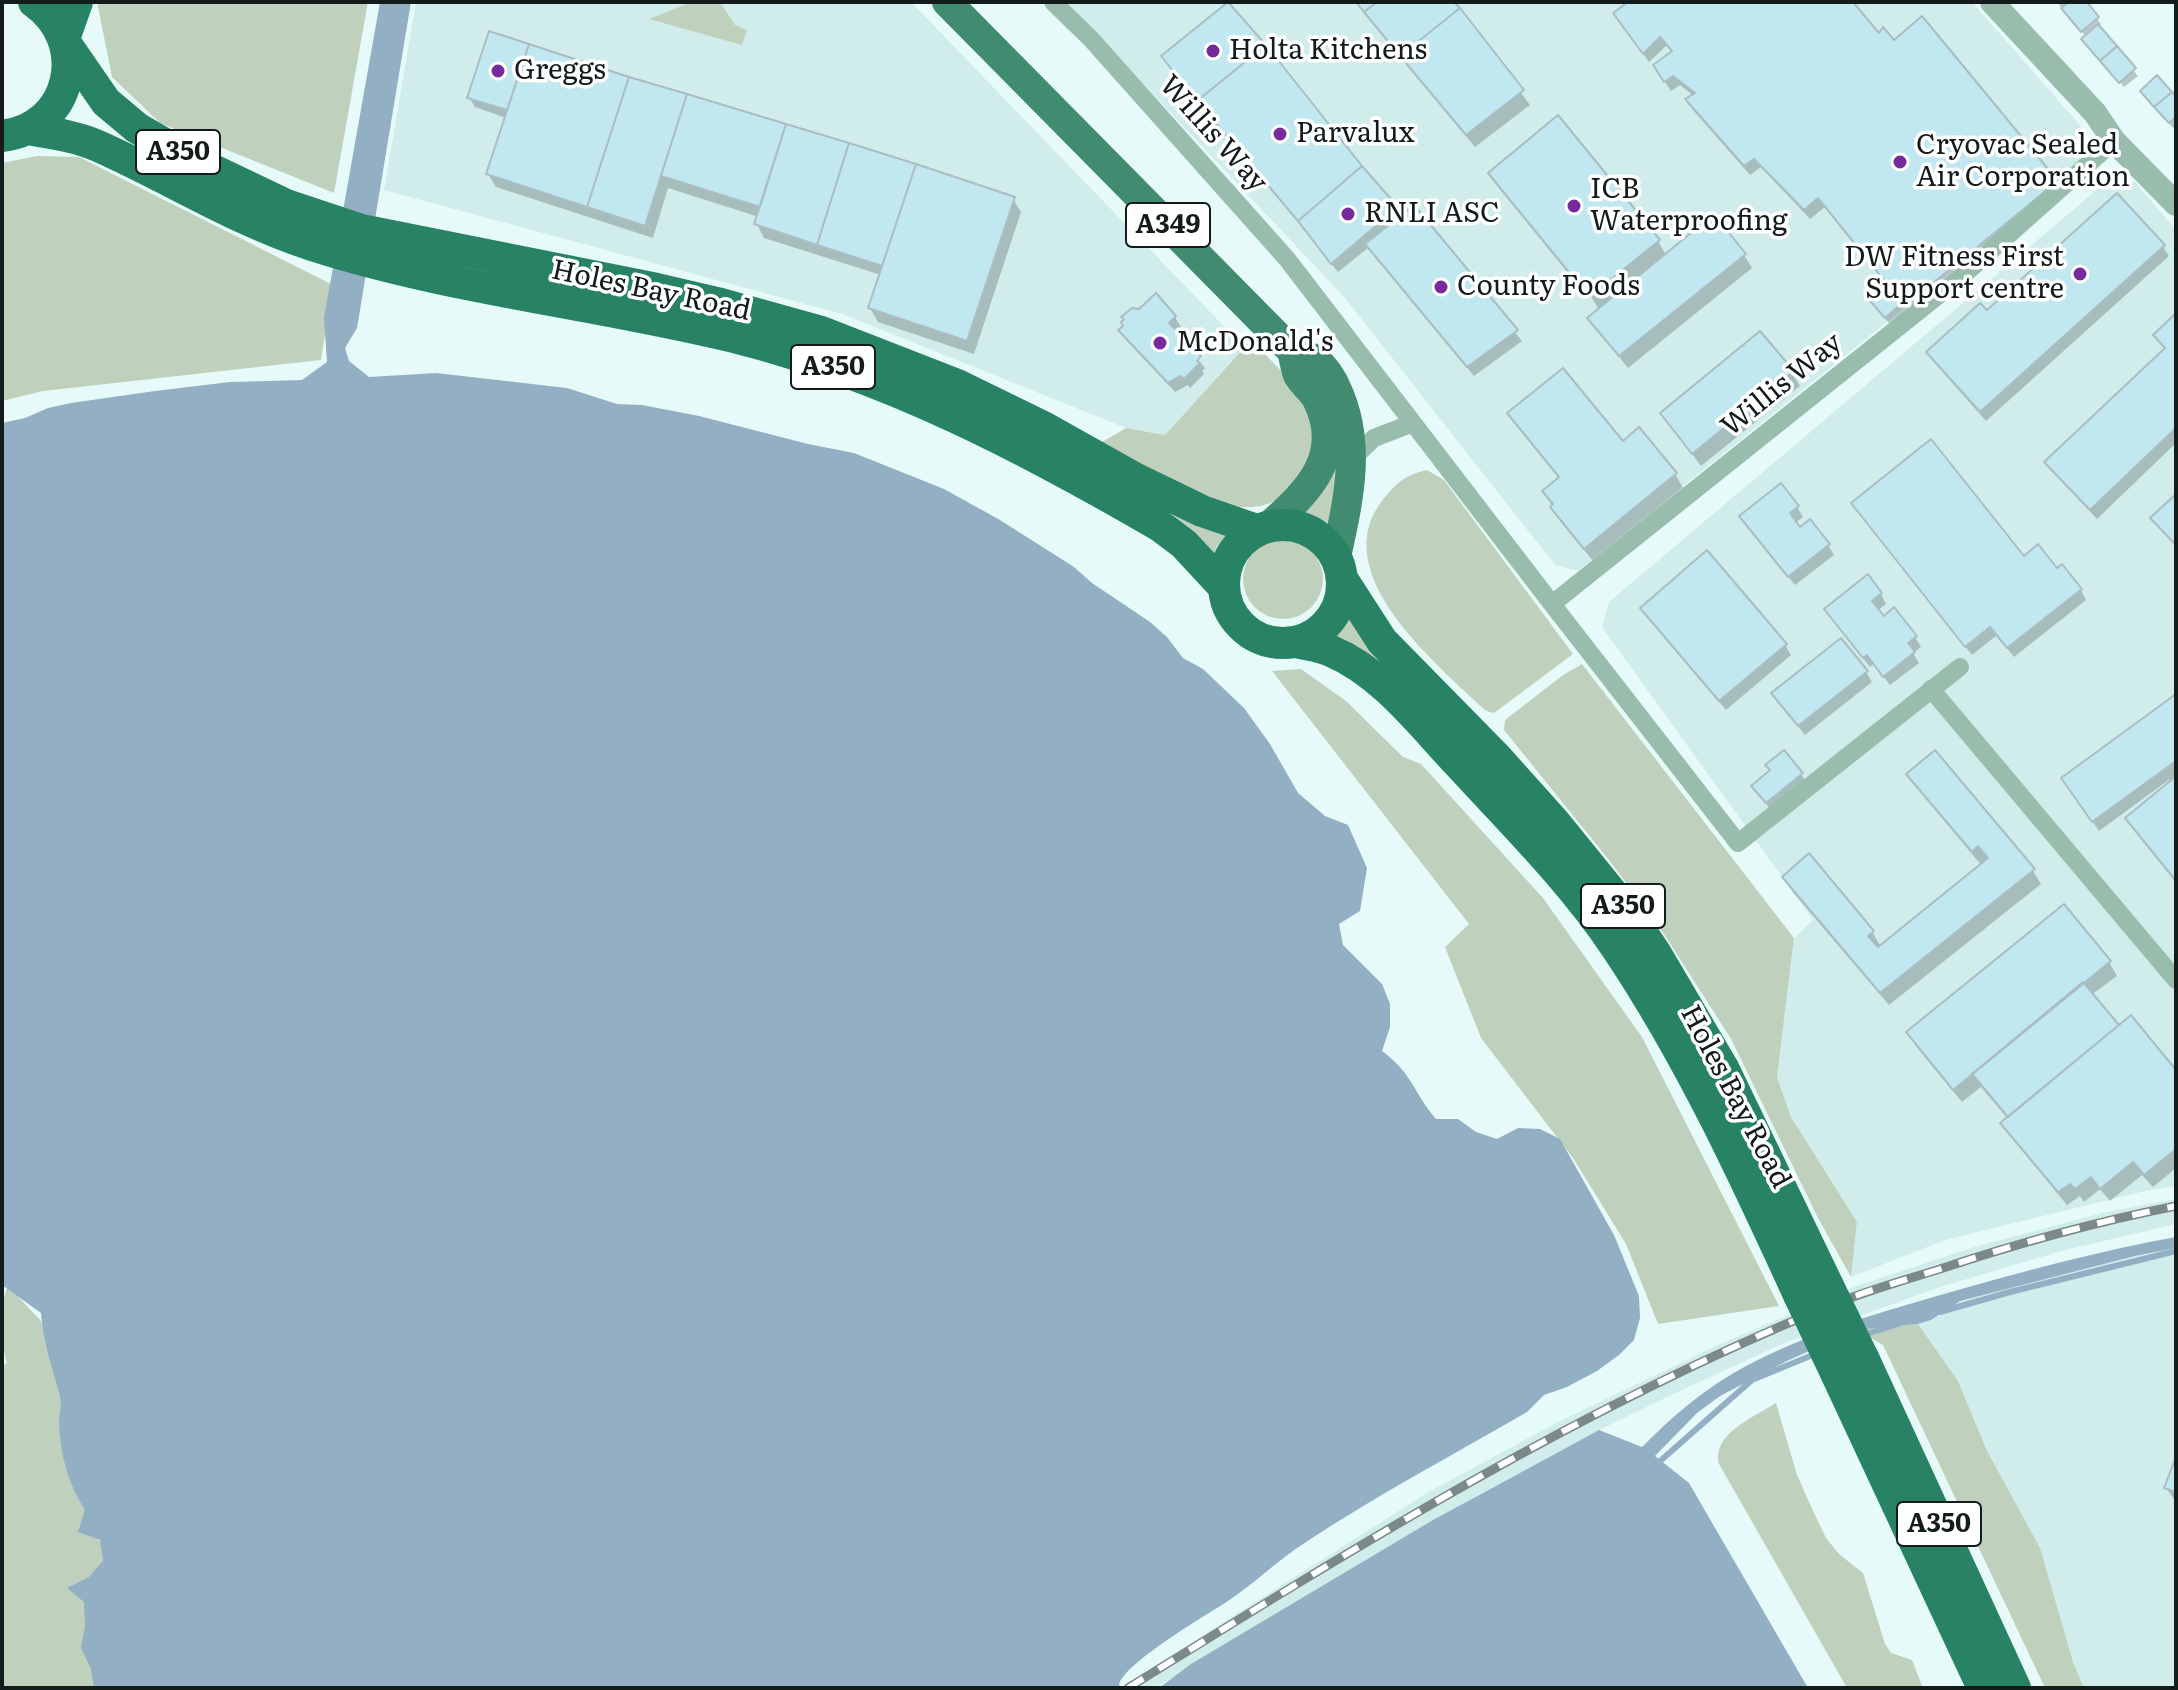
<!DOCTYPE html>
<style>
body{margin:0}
#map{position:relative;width:2178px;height:1690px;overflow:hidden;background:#e6fbf9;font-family:Literata,serif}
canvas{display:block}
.frame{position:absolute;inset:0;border:4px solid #141b1b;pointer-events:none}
</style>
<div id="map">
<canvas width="2178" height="1690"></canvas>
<div class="frame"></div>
</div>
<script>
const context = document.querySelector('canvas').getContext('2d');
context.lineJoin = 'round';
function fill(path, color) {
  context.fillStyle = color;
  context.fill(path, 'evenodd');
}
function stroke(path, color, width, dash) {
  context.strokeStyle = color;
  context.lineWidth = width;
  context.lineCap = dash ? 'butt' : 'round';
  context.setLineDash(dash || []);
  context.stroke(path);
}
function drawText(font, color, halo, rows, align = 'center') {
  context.font = font + ' Literata,serif';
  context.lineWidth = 7;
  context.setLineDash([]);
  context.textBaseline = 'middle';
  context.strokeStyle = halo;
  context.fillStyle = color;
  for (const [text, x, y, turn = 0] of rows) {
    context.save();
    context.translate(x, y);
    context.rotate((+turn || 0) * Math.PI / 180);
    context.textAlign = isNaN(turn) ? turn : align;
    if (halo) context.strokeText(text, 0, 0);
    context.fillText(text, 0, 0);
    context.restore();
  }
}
const built = new Path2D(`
 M416,2H911L1244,347L1165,435L1126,428L842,314L384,190Z
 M1066,2H1972L2080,125L2084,143L2079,167L1578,571L1555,565L1345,298Z
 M2135,182L2176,230V1186L2145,1191L1945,1240L1851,1277L1857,1222L1791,1117L1777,1077L1794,938L1813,920L1602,627L1609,602L2099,188Z
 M2176,1199V1224L2065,1250L1940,1287L1782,1344L1686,1388L1599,1430L1476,1496L1155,1688H1120L1427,1493L1556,1423L1718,1345L1854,1287L1974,1247L2106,1212Z
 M2176,1248V1688H2084L1958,1381L1918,1324L1931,1320L1959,1301L2135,1256Z`);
const green = new Path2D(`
 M97,2H368L334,193L160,123L112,77Z
 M692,2H720L735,25L747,30L742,45L649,19Z
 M37,156L79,157L333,285L321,360L43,391L2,401V163Z
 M1251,340L1298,388L1315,420L1311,468C1278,498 1277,511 1229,506L1097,445L1126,428L1165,435Z
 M1343,455L1328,523L1300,509Z
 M1427,470L1444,480L1573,654L1494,713L1486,711C1441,668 1329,578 1379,505C1393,486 1403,475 1427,470Z
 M1151,502L1227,534L1216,548L1214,557Z
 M1243 579a40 40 0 1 1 80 0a40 40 0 1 1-80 0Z
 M1347,610L1398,677L1326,637L1334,630Z
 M1582,664L1794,938L1777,1077L1791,1117L1857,1222L1851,1277L1818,1218L1731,1039L1664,934L1609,860L1504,730L1505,720L1563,675Z
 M1301,669L1346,701L1403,757L1421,764L1543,898L1642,1037L1779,1306L1658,1324L1626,1244L1573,1158L1481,1038L1445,947L1469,924L1272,671Z
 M8,1286L41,1321L94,1537L114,1551L104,1688H2V1366L7,1363C1,1345 0,1300 8,1286Z
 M1918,1324L1958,1381L1987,1451L2040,1548L2073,1662L2084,1688H2045L1883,1345L1857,1330Z
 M1776,1403L1797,1475L1814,1513L1826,1538L1839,1554L1863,1573L1885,1644L1891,1653L1912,1660L1923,1688H1847L1719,1464C1712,1433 1755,1417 1776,1403Z`);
const water = new Path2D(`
 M380,2H411L357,328L345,348L349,361L369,377L436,373L567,388L617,404L642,405L699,416L808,444L854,453L944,489L1000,520L1074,567L1092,583L1150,622L1167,637L1183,658L1203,669L1244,708L1270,744L1298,793L1325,816L1348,825L1367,868L1360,911L1339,924L1343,945L1382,984L1390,1004V1027L1382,1051C1413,1074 1413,1092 1436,1119H1458L1476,1132L1497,1139L1518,1128L1540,1129L1560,1139L1614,1235L1639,1296L1640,1318L1634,1340L1619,1355L1597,1371L1567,1387L1544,1395L1527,1412C1453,1455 1377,1495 1306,1542C1278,1560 1255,1583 1228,1601C1205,1616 1124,1663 1119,1685L1124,1688H94L91,1669L81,1648L85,1626L84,1602L67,1588L89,1577L103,1561L100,1540L78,1532L85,1510C68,1484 60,1454 59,1422C59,1414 62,1406 60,1398C53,1369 43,1343 41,1313L2,1285V423L25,418L48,408L71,403L155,391L230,382L302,380L327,362L324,318Z
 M2176,1237V1248L2135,1256L1960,1301L1931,1320L1918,1324L1857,1330L1789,1360L1720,1396L1697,1413L1655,1456L1689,1483L1808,1688H1159L1191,1664L1433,1520L1599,1430L1642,1447C1670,1419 1698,1394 1732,1374C1795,1337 1874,1314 1944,1294C2021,1272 2098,1251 2176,1237Z`);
const shadow = new Path2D(`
 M1356,2H1452L1530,105L1475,147Z
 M1632,2H1850L1879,37L1893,43L2056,182L1892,327L1868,296L1885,282L1825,207L1810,219L1761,167L1750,175L1693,110L1688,100L1694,96L1680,85L1671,91L1661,76L1673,52L1667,45L1649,62L1621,23Z
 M2057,2H2084L2101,24L2098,27L2138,76L2124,87L2087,45L2086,37Z
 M490,34L1013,199L1021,212L974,354L878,322L870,308L881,275L764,238L757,224L759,217L668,188L653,238L496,187L488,174L506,118L475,107L469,97Z
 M1164,57L1361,168L1402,217L1414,208L1522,341L1474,376L1369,247L1338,272Z
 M2146,97L2176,99V126L2173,128Z
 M1490,173L1658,241L1666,255H1744L1752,268L1628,368L1589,318L1599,310L1586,288L1582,290L1584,292L1498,187Z
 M2117,196L2163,247L2169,256L1986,421L1934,362L1928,353L1987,313Z
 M2176,316V443L2097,519L2053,472L2047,463L2166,350L2155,335Z
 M1175,317L1181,327L1175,332L1205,368L1202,371L1204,374L1190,388L1188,385L1175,392L1126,340L1121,330Z
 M1838,345L1843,351L1838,355L1834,349Z
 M1792,373L1800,386L1701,466L1662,413Z
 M1510,414L1622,443L1675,474L1683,488L1593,561L1560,521L1544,491L1560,479L1518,427Z
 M1853,504L2057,570L2081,590L2086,600L2014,657L1997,635L1972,655Z
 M1797,507L1803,517L1795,523L1800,529L1828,545L1834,555L1795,585L1748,526Z
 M1881,594L1886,604L1877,611L1883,619L1915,637L1921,647L1913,653L1919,663L1890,685L1874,664L1870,667L1833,619Z
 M1642,608L1785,645L1791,655L1726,710Z
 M1866,672L1872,682L1805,735L1780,703Z
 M2176,697V881L2127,819L2172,782L2170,779L2099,831L2070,789Z
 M1935,753L2033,871L2041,884L1889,1005L1792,891L1784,877L1872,932L1881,947L1982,866L1917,788L1909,775Z
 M1801,774L1807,784L1772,812L1754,786Z
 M2109,962L2117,976L2091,995L2118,1028L2176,1073V1168L2153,1187L2142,1175L2110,1201L2100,1189L2084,1202L2080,1196L2067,1205L2011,1137L2003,1124L2008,1119L1981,1087L1962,1102L1916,1046L1909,1033Z
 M2176,1463V1502L2166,1488Z`);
const stream = new Path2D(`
 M1940,1312L2010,1292L2176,1251
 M1863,1335L1898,1324
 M1659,1462L1752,1380L1815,1354`);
const building = new Path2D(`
 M1228,2L1266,45L1197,101L1161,56Z
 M1356,2H1377L1364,12Z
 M1377,2H1454L1460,8L1400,56L1364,12Z
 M1628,2H1853L1879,33L1883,27L1894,40L1922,16L2058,181L1905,306L1902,303L1885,318L1865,295L1884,280L1818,198L1804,210L1754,159L1744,166L1685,99L1695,93L1673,76L1664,82L1653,65L1672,51L1660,37L1643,54L1613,13Z
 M2069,2H2087L2099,17L2081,32L2061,8Z
 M1460,8L1524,90L1466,135L1400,56Z
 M2098,24L2117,46L2100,61L2081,39Z
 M489,31L529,44L507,110L467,98Z
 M529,44L629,77L587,207L486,174Z
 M1266,45L1362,166L1298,221L1197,101Z
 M2117,46L2136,68L2119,83L2100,61Z
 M2157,75L2172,92L2154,107L2140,91Z
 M629,77L687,94L645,226L587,207Z
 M2172,92L2176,96V117L2169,123L2154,107Z
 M687,94L786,124L760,207L661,176Z
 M1558,115L1660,240L1589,297L1488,173Z
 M786,124L849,143L817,245L754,224Z
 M849,143L916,164L882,266L817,245Z
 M916,164L1015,197L967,341L868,308Z
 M1362,166L1398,207L1331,264L1298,221Z
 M2117,193L2165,245L1980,412L1926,352L1980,303L1987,310Z
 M1414,205L1518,330L1467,367L1365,244Z
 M1714,214L1746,254L1619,356L1587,318Z
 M1156,293L1176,316L1169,323L1201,356L1197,361L1200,363L1184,379L1181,376L1168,383L1118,330L1123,326L1121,322L1124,319L1121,317L1132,308L1139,309Z
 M2176,313V428L2090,510L2044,462L2165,348L2153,335Z
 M1760,331L1794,371L1692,454L1660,413Z
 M1563,368L1623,441L1639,427L1677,473L1584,549L1550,507L1553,504L1542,491L1559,477L1507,413Z
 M1931,439L2024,556L2038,544L2057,568L2062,564L2082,589L2007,648L1990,627L1965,647L1851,503Z
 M1781,483L1799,506L1790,513L1800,527L1810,519L1830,544L1788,577L1739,516Z
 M2176,494V545L2150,518Z
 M1707,550L1787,644L1719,701L1640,608Z
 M1868,574L1882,593L1872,601L1884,616L1894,607L1917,636L1908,643L1915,652L1883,677L1867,655L1863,658L1824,609Z
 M1841,638L1868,671L1798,726L1771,693Z
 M2176,694V761L2092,822L2061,778Z
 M1784,750L1803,773L1766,803L1751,786L1770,770L1765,765Z
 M1935,750L2035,869L1880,993L1782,877L1809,853L1874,931L1868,936L1878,947L1988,858L1978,846L1972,852L1906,774Z
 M2176,776V881L2125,818Z
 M2064,904L2111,961L1953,1090L1906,1032Z
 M2083,982L2119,1025L2008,1117L1972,1074Z
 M2131,1015L2176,1070V1149L2144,1175L2133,1162L2100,1189L2091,1177L2075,1189L2070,1184L2058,1192L2000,1123Z
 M2176,1457V1492L2164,1488Z`);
const minor = new Path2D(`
 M1053,2L1091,39L1287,259L1552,604L1960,278L2114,141
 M1352,459L1374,438L1413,423
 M1552,604L1738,843L1960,667
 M1931,689L2176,980`);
const tertiary = new Path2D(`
 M1992,2L2095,113L2114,141L2176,204`);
const primary = new Path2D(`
 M947,2L1292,351C1299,353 1309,356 1315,360C1324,366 1333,380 1337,390C1362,445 1348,501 1336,557
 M1269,526C1309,491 1345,455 1317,399C1312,390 1303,384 1298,375C1295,367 1294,358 1292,351`);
const trunk = new Path2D(`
 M64,39L77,2
 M66,44L106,102L137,128L196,162L286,205L361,230L657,289L717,303L821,332L957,385L1045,428L1136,479L1202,511L1257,530
 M27,129C50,133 76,136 98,146C170,178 237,221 312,245C449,289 595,303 734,337C888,376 1024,447 1160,526L1184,544L1223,586
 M2,136C72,128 91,42 34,2
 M1224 584a59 59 0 1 1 118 0a59 59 0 1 1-118 0Z
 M1342,579L1382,641L1496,757L1556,824L1629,914L1656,954L1723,1068L1828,1286
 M1296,642C1308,645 1321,646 1331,651C1383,673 1421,724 1458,763C1513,823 1571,880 1616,947C1690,1057 1745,1177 1800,1297
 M1864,1360L2015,1688
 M1836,1373L1983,1688`);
const rail = new Path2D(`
 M1128,1688C1352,1549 1577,1409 1822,1309C1859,1293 1898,1282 1937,1270C2015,1244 2095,1222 2176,1206`);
const trunkBridge = new Path2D(`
 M1828,1286L1864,1360
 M1800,1297L1836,1373`);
const markers = [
 [1213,51,8,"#762a9c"],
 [498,71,8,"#762a9c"],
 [1280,134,8,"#762a9c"],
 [1900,162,8,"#762a9c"],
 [1574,206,8,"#762a9c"],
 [1348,214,8,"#762a9c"],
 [2080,274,8,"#762a9c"],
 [1441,287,8,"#762a9c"],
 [1160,343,8,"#762a9c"]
];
const shields = [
 [178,152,84],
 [1168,225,84],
 [833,367,84],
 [1623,906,84],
 [1939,1524,84]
];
const shieldNames = [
 ["A350",178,152],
 ["A349",1168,225],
 ["A350",833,367],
 ["A350",1623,906],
 ["A350",1939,1524]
];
const poiNames = [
 ["Holta Kitchens",1229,51],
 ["Greggs",514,71],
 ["Parvalux",1296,134],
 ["Cryovac Sealed",1916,146],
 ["Air Corporation",1916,178],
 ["ICB",1590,190],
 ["Waterproofing",1590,222],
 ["RNLI ASC",1364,214],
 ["DW Fitness First",2064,258,"right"],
 ["Support centre",2064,290,"right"],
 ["County Foods",1457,287],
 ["McDonald's",1176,343]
];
const streetNames = [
 ["Willis Way",1213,134,48],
 ["Holes Bay Road",651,291,12],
 ["Willis Way",1782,385,-39],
 ["Holes Bay Road",1735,1097,62]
];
fill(built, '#d0edeb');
fill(green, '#bfd1bd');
fill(water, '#93afc3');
fill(shadow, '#0003');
stroke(stream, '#93afc3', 6);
fill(building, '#c1e7f1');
stroke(building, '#aabdc2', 2);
stroke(minor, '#98bdad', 18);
stroke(tertiary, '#98bdad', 24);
stroke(primary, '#418c70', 30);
stroke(trunk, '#288365', 32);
stroke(rail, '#7b8988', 9);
stroke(rail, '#fff', 6, [18]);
stroke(trunkBridge, '#288365', 32);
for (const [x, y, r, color] of markers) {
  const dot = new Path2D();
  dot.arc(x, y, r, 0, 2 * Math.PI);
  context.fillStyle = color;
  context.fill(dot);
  stroke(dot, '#fff', 3);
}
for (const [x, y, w] of shields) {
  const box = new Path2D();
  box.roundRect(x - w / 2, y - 22, w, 44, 6);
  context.fillStyle = '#fff';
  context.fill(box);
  stroke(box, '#141b1b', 2);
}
drawText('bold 26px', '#141b1b', null, shieldNames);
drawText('28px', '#141b1b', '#fff', poiNames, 'left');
drawText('28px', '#141b1b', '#fff', streetNames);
</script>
